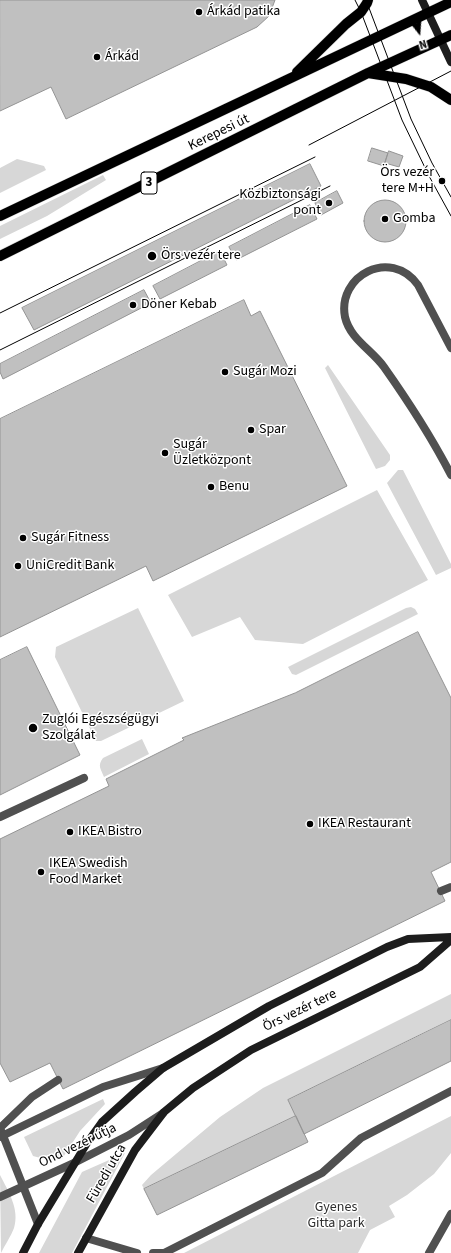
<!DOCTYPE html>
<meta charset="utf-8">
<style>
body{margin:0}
#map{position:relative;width:451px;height:1253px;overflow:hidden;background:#fff;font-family:"Source Sans 3",sans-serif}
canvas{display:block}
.north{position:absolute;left:399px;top:12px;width:40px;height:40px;-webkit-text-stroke:3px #fff;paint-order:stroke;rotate:163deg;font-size:11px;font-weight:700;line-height:16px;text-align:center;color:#000}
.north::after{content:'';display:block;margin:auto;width:14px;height:18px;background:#000;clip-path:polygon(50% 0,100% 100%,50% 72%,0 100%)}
</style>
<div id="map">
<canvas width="451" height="1253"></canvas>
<div class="north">N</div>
</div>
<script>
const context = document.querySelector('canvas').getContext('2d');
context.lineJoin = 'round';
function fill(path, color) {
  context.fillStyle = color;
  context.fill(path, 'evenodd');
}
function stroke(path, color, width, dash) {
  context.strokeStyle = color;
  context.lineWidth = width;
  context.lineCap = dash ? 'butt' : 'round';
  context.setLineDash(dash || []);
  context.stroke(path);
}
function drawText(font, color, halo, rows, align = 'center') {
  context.font = font + ' "Source Sans 3",sans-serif';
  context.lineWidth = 3;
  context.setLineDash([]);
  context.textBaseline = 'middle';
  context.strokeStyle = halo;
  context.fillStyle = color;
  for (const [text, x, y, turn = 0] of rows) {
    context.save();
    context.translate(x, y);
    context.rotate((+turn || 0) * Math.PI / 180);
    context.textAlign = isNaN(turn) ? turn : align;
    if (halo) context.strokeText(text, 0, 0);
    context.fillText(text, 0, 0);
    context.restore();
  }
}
const green = new Path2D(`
 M17,159L44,166L46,170L0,193V168Z
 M103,175L106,180L47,216L0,239V226Z
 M328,365L390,455V460L385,466L376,469L325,368Z
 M398,470H403L451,564V568L436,575L387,483Z
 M377,490L428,580L303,644L255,640L240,617L192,637L168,595Z
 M411,607L415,609L418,614L296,675L292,674L288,667L406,608Z
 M138,608L184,701L101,741H96L55,657L56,647Z
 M142,739L149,754L104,777C101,769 97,766 103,758Z
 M451,994V1019L288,1100L296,1116L144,1189L142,1185L151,1175L220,1117L263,1088Z
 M103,1099L105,1104L80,1131L62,1159L48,1160L33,1156L24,1137Z
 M451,1116V1153L434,1174L407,1195L389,1206L395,1217L370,1230L358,1253H184Z
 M125,1153L72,1253H39L82,1172Z
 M0,1175C8,1191 20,1209 14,1228C11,1236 5,1245 1,1253Z`);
const building = new Path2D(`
 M0,0H275L269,16L257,27L66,119L51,87L0,111Z
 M372,148L388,153L384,166L368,161Z
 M389,151L403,156L399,167L385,163Z
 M310,164L321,186L34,330L22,308Z
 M337,191L343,203L321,215L315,203Z
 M364 221a21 21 0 1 1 42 0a21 21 0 1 1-42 0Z
 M310,205L317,219L236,260L229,247Z
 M220,251L227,265L160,299L153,286Z
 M144,290L151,303L3,379L0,372V364Z
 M244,300L251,316L260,311L347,486L153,581L146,566L0,637V419Z
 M418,632L451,698V862L431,872L445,901L63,1089L50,1063L10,1082L0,1063V839L109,786L106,779L184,740L182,738L295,693Z
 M27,647L80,755L0,795V660Z
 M451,1020V1061L304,1134L288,1100Z
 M296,1116L308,1142L157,1215L144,1189Z`);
const service = new Path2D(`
 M451,348L418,285C390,247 337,276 345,317C350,339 372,350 384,367C408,401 432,438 451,475
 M0,817L84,778
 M441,891L451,887
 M0,1128L38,1224
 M0,1128L32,1097L58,1080
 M86,1238L137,1253
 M153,1253H164L322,1173L361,1138L451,1091`);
const minor = new Path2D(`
 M429,1253L451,1214`);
const tertiary = new Path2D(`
 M0,1137L103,1087L163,1068
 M0,1197L74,1163L129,1135L163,1113`);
const secondary = new Path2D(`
 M422,0L451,62
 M23,1253L38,1224L87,1143L102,1122L135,1092L163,1068L269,1006L387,947L408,939L451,937
 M78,1253L135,1150L164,1112L193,1088L251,1050L420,967L451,940`);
const primary = new Path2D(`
 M297,72L346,24L361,12L367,3L368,0
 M368,73L406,79L431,87L451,100
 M0,216L451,2
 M0,256L368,73L451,35`);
const tram = new Path2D(`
 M355,0L361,12L402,120L429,176L451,216
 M366,0L411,119L432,163L451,197
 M309,145L451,71
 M0,313L315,157
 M0,350L330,186`);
const markers = [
 [199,12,4,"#000"],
 [97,57,4,"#000"],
 [442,181,4,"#000"],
 [329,203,4,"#000"],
 [385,219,4,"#000"],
 [152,256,5,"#000"],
 [133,305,4,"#000"],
 [225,372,4,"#000"],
 [251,430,4,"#000"],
 [165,453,4,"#000"],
 [211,487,4,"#000"],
 [23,538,4,"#000"],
 [18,566,4,"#000"],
 [33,728,5,"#000"],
 [310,824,4,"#000"],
 [70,832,4,"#000"],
 [41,872,4,"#000"]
];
const shields = [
 [149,183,16]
];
const shieldNames = [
 ["3",149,183]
];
const poiNames = [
 ["Árkád patika",207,12],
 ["Árkád",105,57],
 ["Örs vezér",434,173,"right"],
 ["tere M+H",434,189,"right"],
 ["Közbiztonsági",321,195,"right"],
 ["pont",321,211,"right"],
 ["Gomba",393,219],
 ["Örs vezér tere",161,256],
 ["Döner Kebab",141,305],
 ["Sugár Mozi",233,372],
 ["Spar",259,430],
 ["Sugár",173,445],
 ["Üzletközpont",173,461],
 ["Benu",219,487],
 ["Sugár Fitness",31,538],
 ["UniCredit Bank",26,566],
 ["Zuglói Egészségügyi",42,720],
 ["Szolgálat",42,736],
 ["IKEA Restaurant",318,824],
 ["IKEA Bistro",78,832],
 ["IKEA Swedish",49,864],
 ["Food Market",49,880]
];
const streetNames = [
 ["Kerepesi út",219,133,-26],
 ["Örs vezér tere",300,1011,-26],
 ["Ond vezér útja",78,1146,-26],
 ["Füredi utca",107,1174,-60]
];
const parkNames = [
 ["Gyenes",336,1208],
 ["Gitta park",336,1224]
];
fill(green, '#d7d7d7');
fill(building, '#c0c0c0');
stroke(building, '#949494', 1);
stroke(primary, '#dbdbdb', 11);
stroke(service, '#505050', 8);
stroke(minor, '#505050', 8);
stroke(tertiary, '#505050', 8);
stroke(secondary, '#1d1d1d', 8);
stroke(primary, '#000', 10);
stroke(tram, '#000', 1);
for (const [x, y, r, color] of markers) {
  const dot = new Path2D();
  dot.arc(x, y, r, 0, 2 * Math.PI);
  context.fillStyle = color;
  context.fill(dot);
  stroke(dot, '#fff', 1.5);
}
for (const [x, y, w] of shields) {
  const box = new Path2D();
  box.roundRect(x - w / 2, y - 11, w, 22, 3);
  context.fillStyle = '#fff';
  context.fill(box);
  stroke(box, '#000', 1);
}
drawText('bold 13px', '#000', null, shieldNames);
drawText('14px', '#000', '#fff', poiNames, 'left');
drawText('14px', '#000', '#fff', streetNames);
drawText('14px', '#2e2e2e', '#fff', parkNames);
</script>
